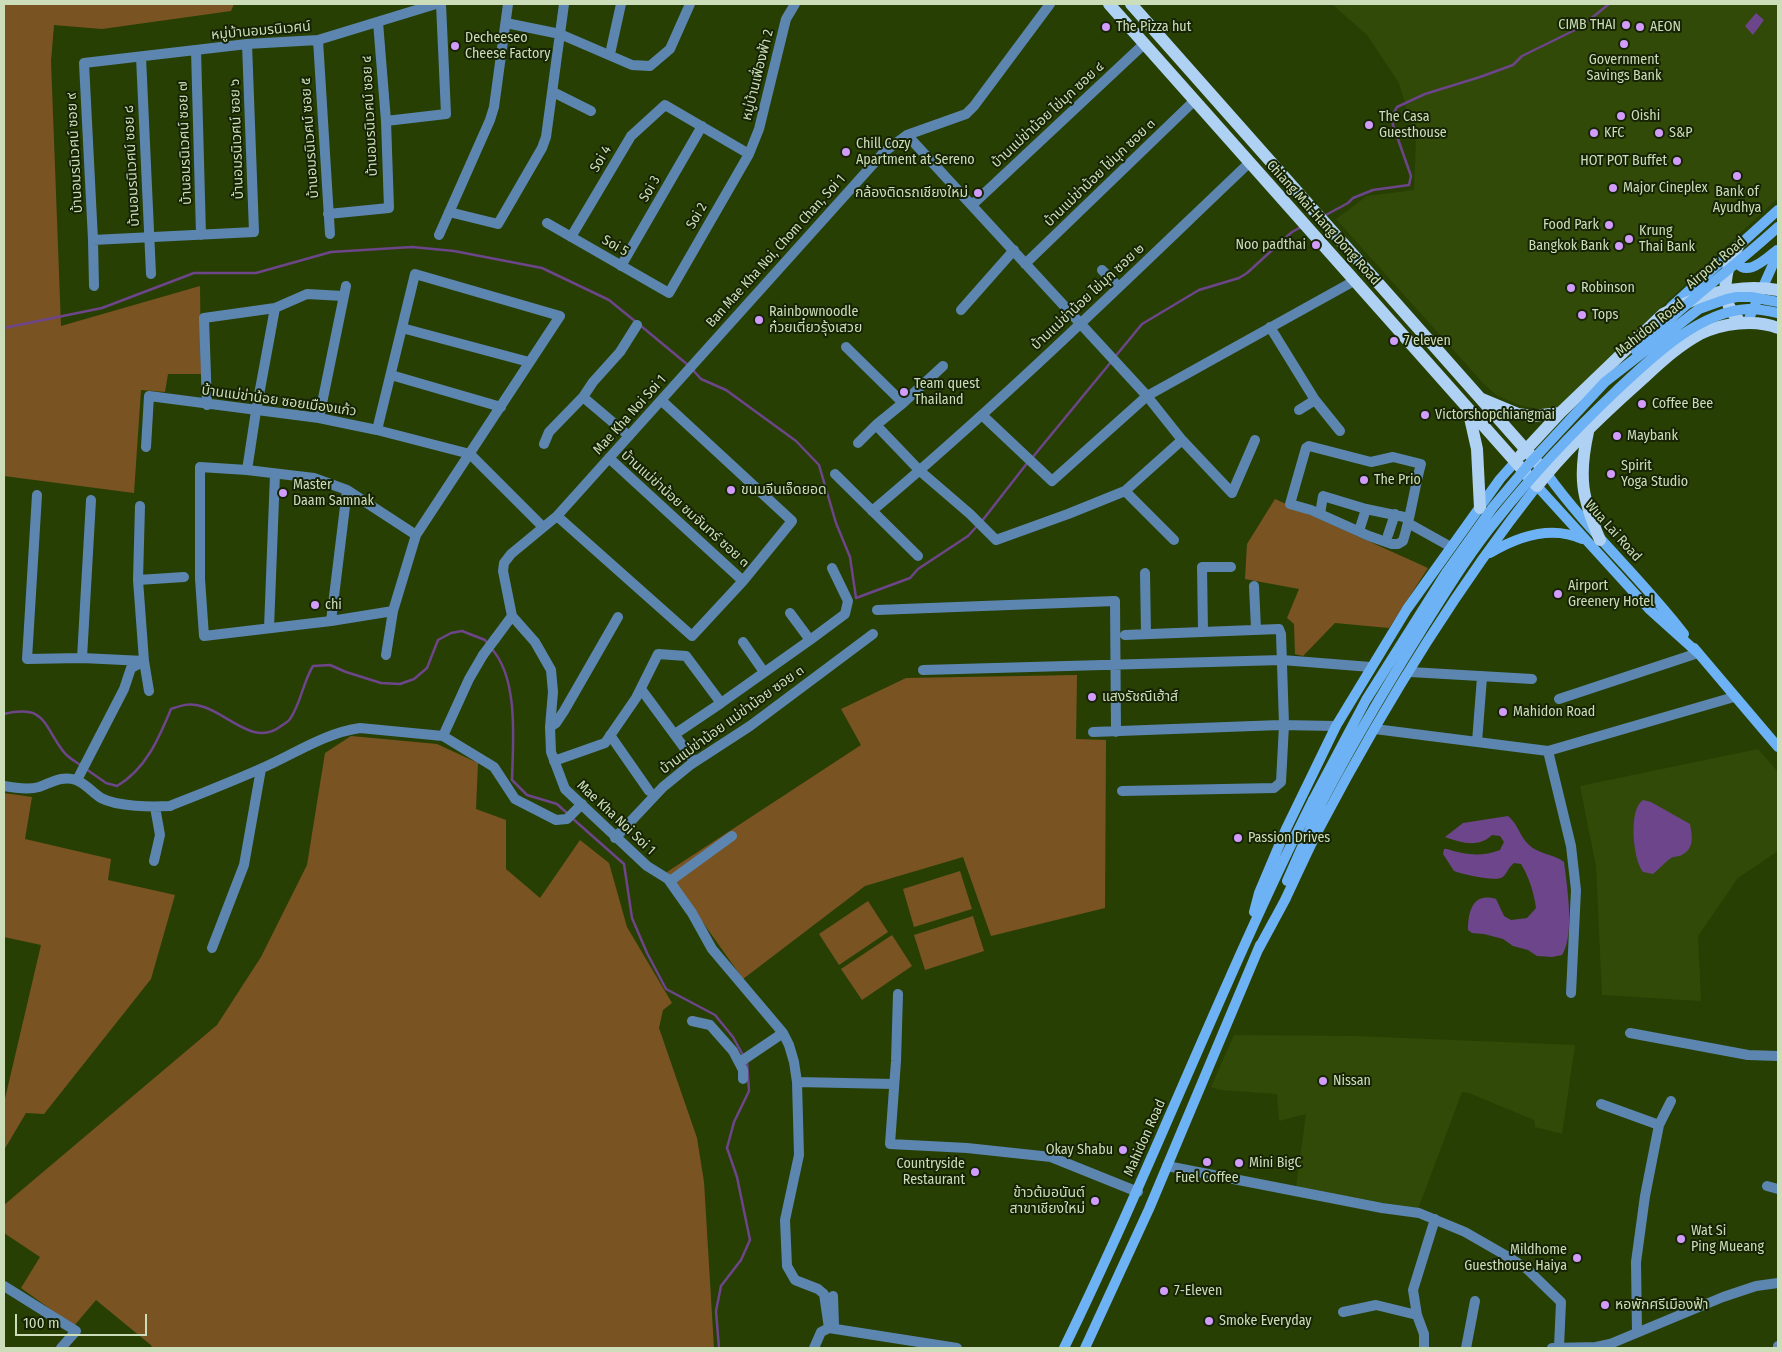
<!DOCTYPE html>
<meta charset="utf-8">
<style>
body{margin:0}
#map{position:relative;width:1782px;height:1352px;overflow:hidden;background:#283f03;font-family:"Fira Sans Condensed",sans-serif}
canvas{display:block}
.frame{position:absolute;inset:0;border:5px solid #ccdeb9;pointer-events:none}
.scale{position:absolute;left:15px;top:1314px;width:132px;height:22px;box-sizing:border-box;border:2px solid #ccdeb9;border-top:0;padding-left:6px;font-size:15px;line-height:18px;white-space:nowrap;color:#ccdeb9;-webkit-text-stroke:4px #162305;paint-order:stroke}
</style>
<div id="map">
<canvas width="1782" height="1352"></canvas>
<div class="frame"></div>
<div class="scale">100 m</div>
</div>
<script>
const context = document.querySelector('canvas').getContext('2d');
context.lineJoin = 'round';
function fill(path, color) {
  context.fillStyle = color;
  context.fill(path, 'evenodd');
}
function stroke(path, color, width, dash) {
  context.strokeStyle = color;
  context.lineWidth = width;
  context.lineCap = dash ? 'butt' : 'round';
  context.setLineDash(dash || []);
  context.stroke(path);
}
function drawText(font, color, halo, rows, align = 'center') {
  context.font = font + ' "Fira Sans Condensed","Noto Sans Thai",sans-serif';
  context.lineWidth = 4;
  context.setLineDash([]);
  context.textBaseline = 'middle';
  context.strokeStyle = halo;
  context.fillStyle = color;
  for (const [text, x, y, turn = 0] of rows) {
    context.save();
    context.translate(x, y);
    context.rotate((+turn || 0) * Math.PI / 180);
    context.textAlign = isNaN(turn) ? turn : align;
    if (halo) context.strokeText(text, 0, 0);
    context.fillText(text, 0, 0);
    context.restore();
  }
}
const built = new Path2D(`
 M1332,4H1778V198L1659,309L1561,407L1543,410L1519,405L1496,395L1483,383L1336,219L1367,196L1414,190L1416,140L1399,83L1367,35Z
 M1758,749L1778,772V851L1738,878L1698,936L1701,1001L1602,995L1596,866L1580,786Z
 M1234,1035L1355,1036L1575,1045L1562,1134L1535,1127L1534,1120L1469,1093L1462,1092L1418,1209L1296,1187L1306,1114L1279,1121L1277,1094L1220,1090L1211,1087Z`);
const green = new Path2D(`
 M4,4H234L231,11L102,29L54,25L51,61L61,326L200,286L201,374H168L165,392L141,390L134,493L4,476Z
 M1275,499L1428,568L1389,628L1335,623L1303,656L1295,654L1294,624L1287,618L1299,589L1245,579L1247,544Z
 M1077,675L1076,739L1106,740L1105,908L991,936L963,857L865,886L743,979L667,872L861,745L841,709L906,678Z
 M351,736L437,744L478,763L476,809L506,820V869L540,898L580,840L609,863L627,927L672,1003L663,1010L659,1028L697,1138L704,1182L714,1348H150L152,1346L96,1300L74,1326L21,1288L40,1257L4,1233V1205L217,1025L261,957L307,865L325,753Z
 M4,793L32,797L25,839L111,859L108,880L175,895L151,979L44,1114L26,1113L4,1150V1103L41,945L4,937Z
 M960,871L972,909L914,927L903,889Z
 M868,901L888,932L839,965L819,934Z
 M973,916L984,951L925,970L914,935Z
 M892,935L912,966L862,1000L841,969Z`);
const water = new Path2D(`
 M1756,13L1764,20L1753,35L1745,26Z
 M1643,800L1651,802L1690,824C1692,835 1695,848 1682,855C1679,857 1674,856 1671,858C1665,862 1659,869 1653,874L1643,872C1633,860 1628,809 1643,800Z
 M1508,816C1518,824 1520,837 1529,845C1538,854 1554,854 1564,862C1567,886 1575,935 1562,955L1552,957L1537,956L1528,950L1513,946L1503,939L1484,934L1472,933L1468,930C1468,911 1473,892 1496,899L1504,916L1511,920L1527,918L1536,908C1534,893 1529,877 1521,864L1514,863C1509,867 1508,871 1504,876C1498,883 1469,875 1460,873L1454,871L1443,854L1444,849H1447C1465,855 1482,857 1500,850L1504,842L1500,836L1492,835C1479,848 1461,843 1445,837L1463,823Z`);
const stream = new Path2D(`
 M1324,216L1348,203L1353,198L1373,190L1409,185L1411,176L1393,125L1392,116L1397,107L1425,94L1480,77L1513,65L1522,56L1579,28L1609,4
 M641,326L688,365
 M4,328L102,308L194,273H256L331,252L412,247L454,251L542,268L609,300L636,322
 M1114,358L1142,324L1199,290L1239,278L1247,273L1292,232L1301,227
 M692,369L701,379L726,390L796,441L819,465L836,523L850,557L856,598L910,578L918,569L968,536L978,525
 M1032,458L1111,362
 M982,521L1028,462
 M491,648C519,678 513,741 512,780L527,795L557,804L568,814
 M4,714C46,704 43,725 63,751C67,757 76,762 82,766
 M86,769L106,783L117,786C146,769 159,738 171,709C182,705 192,702 204,707C229,715 255,747 281,726C284,724 288,722 290,719C301,703 303,682 313,666L330,665L346,672L381,683L400,684L414,679L427,668L438,640L451,633L462,631L485,640L488,644
 M572,818L624,864L632,918L647,953L666,989L715,1015L733,1037L744,1057
 M719,1348L716,1311L721,1286L741,1260L750,1240L737,1177L727,1148L734,1122L749,1091L747,1062`);
const minor = new Path2D(`
 M506,23L560,34L632,65L650,66L670,49L690,4
 M318,40L330,234
 M196,50L201,235
 M610,54L621,4
 M141,57L151,274
 M553,92L591,111
 M386,121L446,114L441,4
 M907,135L1147,396L1182,440L1232,493L1255,440
 M972,205L1144,44
 M449,212L498,224L542,148L546,137L564,4
 M328,214L389,208L386,121L378,22
 M547,223L669,293L749,154L759,129L786,19L795,4
 M439,235L490,120L494,107L508,4
 M571,237L631,136L665,105L749,154
 M93,240L254,232L247,44
 M1025,264L1194,101
 M621,266L702,126
 M1102,270L1119,287
 M94,286L93,240L84,63L247,44L318,40L436,4
 M961,310L1014,250
 M1270,327L1315,400L1340,431
 M402,328L529,362
 M846,347L903,403L943,366
 M391,375L501,407
 M583,397L629,436
 M207,405L204,318L275,308L307,294L343,296
 M1299,410L1315,400
 M982,415L1052,481L1147,396L1354,281
 M319,418L346,286
 M876,425L920,471L970,514L996,540L1068,514L1125,491L1182,440
 M377,430L415,274L560,316L416,535L393,611L386,655
 M858,443L876,425L903,403
 M544,444L549,432L583,397L593,382L620,352L637,325
 M1309,446L1371,462L1393,457L1421,464C1414,489 1411,516 1403,541L1398,544H1392L1369,536L1311,510L1290,504L1306,448Z
 M146,447L149,396L319,418L377,430L470,454L543,527
 M609,458L743,581
 M247,470L256,411L275,308
 M835,474L918,556
 M1125,491L1174,540
 M37,495L27,659L82,658L144,661L149,691
 M872,511C1003,401 1125,281 1249,163
 M1320,514L1323,496L1366,509L1409,518
 M557,516L692,636L743,581L792,521L662,401
 M1408,523L1451,547
 M1359,531L1366,509
 M1388,535L1395,514
 M1145,573L1146,634
 M138,580L184,577
 M1254,586L1256,629
 M877,610L1115,601L1116,732
 M393,611L331,621L204,636L200,579V467L247,470L314,478L347,490L416,535
 M790,613L810,640
 M331,621L347,490
 M269,628L275,474
 M1203,631L1202,567H1231
 M495,639L512,616
 M743,642L764,672
 M82,658L91,500
 M923,670L1282,660L1371,667
 M1410,672L1532,679
 M641,689L691,757
 M1559,699L1698,653
 M550,727L556,723L564,711L618,617
 M1375,729L1548,751L1734,697
 M1093,732L1280,725L1336,726
 M675,734L721,703
 M610,735L649,791
 M443,736L469,679L483,655
 M1477,742L1482,677
 M1548,751L1571,846L1576,890L1571,993
 M554,761L605,743L636,698L658,654L686,656L721,703L810,640L845,614L848,601L832,568
 M77,780L124,689L131,668L144,661L138,580L140,506
 M4,786C15,788 28,790 39,787C51,783 62,775 76,780C85,783 93,793 101,798C118,807 152,807 170,806C200,794 231,782 260,769C293,755 324,733 360,728L443,736L494,767L515,799L556,820L567,819L582,804
 M1122,791L1274,788L1281,782L1284,725L1281,634L1279,629L1125,635
 M615,838L663,787L690,765L750,726L873,634
 M154,861L160,835L155,807
 M670,881L732,836
 M212,948L244,865L261,769
 M898,994L896,1061L890,1144L967,1148L1051,1157L1138,1192
 M692,1021L710,1025L733,1051L743,1070V1079
 M1630,1033L1748,1055L1778,1056
 M740,1062L783,1033
 M797,1082L893,1084
 M1601,1104L1659,1125
 M1167,1166L1382,1208L1419,1213L1465,1232L1505,1255L1527,1269L1561,1302L1559,1347
 M1767,1186L1778,1189
 M4,1286L76,1331L61,1348
 M833,1296L834,1325
 M1343,1312L1376,1305L1417,1315
 M829,1328L824,1294L818,1289L795,1280L787,1266L785,1220L799,1155L797,1082L794,1062L789,1045L783,1033L712,949L692,913L668,879L647,866L565,789L551,752L550,727L553,692L551,670L535,642L512,616L503,571L504,563L511,554L557,516L884,152L907,135L966,114L974,106L1050,4
 M1637,1332L1636,1262L1645,1196L1659,1125L1671,1101
 M814,1348L821,1332L829,1328L957,1348
 M1424,1348V1334L1417,1315L1413,1290L1435,1219
 M1466,1348L1475,1301
 M1778,1348V1346`);
const tertiary = new Path2D(`
 M483,655L495,639
 M1552,1348L1596,1347L1610,1344L1723,1297L1756,1286L1778,1283`);
const secondary = new Path2D(`
 M1734,256C1742,282 1766,259 1777,250
 M1671,307L1778,210
 M1747,323L1778,253
 M1547,474C1588,531 1641,578 1684,634
 M1490,553C1517,537 1551,525 1582,539
 M1694,648L1778,747
 M1287,881L1321,804
 M1254,912L1259,893L1286,829L1336,726L1407,609L1500,479L1516,461
 M1258,950C1267,933 1276,917 1285,900C1297,875 1308,849 1321,825C1383,708 1455,590 1537,486L1649,609L1698,653
 M1064,1348C1152,1168 1223,980 1313,800
 M1085,1348L1149,1209L1260,945`);
const primary = new Path2D(`
 M1109,4L1537,486C1566,449 1602,415 1638,383C1658,365 1676,347 1700,334C1722,323 1755,319 1778,328
 M1131,4L1542,468
 M1738,246C1725,268 1718,300 1738,319
 M1482,399L1518,414L1532,416L1560,413
 M1468,409L1477,449L1480,508
 M1588,432C1578,477 1582,498 1600,540
 M1521,455L1560,413L1663,314C1698,295 1739,283 1778,290`);
const secondaryBridge = new Path2D(`
 M1636,351C1680,306 1732,269 1778,227
 M1313,800L1366,700L1446,573L1493,507L1530,463L1605,382L1699,309L1727,299L1737,297H1751L1778,302
 M1321,804C1352,744 1386,687 1421,631C1445,593 1469,553 1498,518C1534,473 1574,431 1616,391C1650,359 1699,311 1748,309C1758,309 1769,311 1778,313`);
const markers = [
 [1626,25,5,"#d29cfd"],
 [1106,27,5,"#d29cfd"],
 [1640,27,5,"#d29cfd"],
 [1624,44,5,"#d29cfd"],
 [455,46,5,"#d29cfd"],
 [1621,116,5,"#d29cfd"],
 [1369,125,5,"#d29cfd"],
 [1594,133,5,"#d29cfd"],
 [1659,133,5,"#d29cfd"],
 [846,152,5,"#d29cfd"],
 [1677,161,5,"#d29cfd"],
 [1737,176,5,"#d29cfd"],
 [1613,188,5,"#d29cfd"],
 [978,193,5,"#d29cfd"],
 [1609,225,5,"#d29cfd"],
 [1629,239,5,"#d29cfd"],
 [1316,245,5,"#d29cfd"],
 [1619,246,5,"#d29cfd"],
 [1571,288,5,"#d29cfd"],
 [1582,315,5,"#d29cfd"],
 [759,320,5,"#d29cfd"],
 [1394,341,5,"#d29cfd"],
 [904,392,5,"#d29cfd"],
 [1642,404,5,"#d29cfd"],
 [1425,415,5,"#d29cfd"],
 [1617,436,5,"#d29cfd"],
 [1611,474,5,"#d29cfd"],
 [1364,480,5,"#d29cfd"],
 [731,490,5,"#d29cfd"],
 [283,493,5,"#d29cfd"],
 [1558,594,5,"#d29cfd"],
 [315,605,5,"#d29cfd"],
 [1092,697,5,"#d29cfd"],
 [1503,712,5,"#d29cfd"],
 [1238,838,5,"#d29cfd"],
 [1323,1081,5,"#d29cfd"],
 [1123,1150,5,"#d29cfd"],
 [1207,1162,5,"#d29cfd"],
 [1239,1163,5,"#d29cfd"],
 [975,1172,5,"#d29cfd"],
 [1095,1201,5,"#d29cfd"],
 [1681,1239,5,"#d29cfd"],
 [1577,1258,5,"#d29cfd"],
 [1164,1291,5,"#d29cfd"],
 [1605,1305,5,"#d29cfd"],
 [1209,1321,5,"#d29cfd"]
];
const poiNames = [
 ["CIMB THAI",1616,25,"right"],
 ["The Pizza hut",1116,27],
 ["AEON",1650,27],
 ["Decheeseo",465,38],
 ["Cheese Factory",465,54],
 ["Government",1624,60,"center"],
 ["Savings Bank",1624,76,"center"],
 ["Oishi",1631,116],
 ["The Casa",1379,117],
 ["Guesthouse",1379,133],
 ["KFC",1604,133],
 ["S&P",1669,133],
 ["Chill Cozy",856,144],
 ["Apartment at Sereno",856,160],
 ["HOT POT Buffet",1667,161,"right"],
 ["Major Cineplex",1623,188],
 ["Bank of",1737,192,"center"],
 ["Ayudhya",1737,208,"center"],
 ["กล้องติดรถเชียงใหม่",968,193,"right"],
 ["Food Park",1599,225,"right"],
 ["Krung",1639,231],
 ["Thai Bank",1639,247],
 ["Noo padthai",1306,245,"right"],
 ["Bangkok Bank",1609,246,"right"],
 ["Robinson",1581,288],
 ["Rainbownoodle",769,312],
 ["ก๋วยเตี๋ยวรุ้งเสวย",769,328],
 ["Tops",1592,315],
 ["7 eleven",1404,341],
 ["Team quest",914,384],
 ["Thailand",914,400],
 ["Coffee Bee",1652,404],
 ["Victorshopchiangmai",1435,415],
 ["Maybank",1627,436],
 ["Spirit",1621,466],
 ["Yoga Studio",1621,482],
 ["The Prio",1374,480],
 ["Master",293,485],
 ["Daam Samnak",293,501],
 ["ขนมจีนเจ็ดยอด",741,490],
 ["Airport",1568,586],
 ["Greenery Hotel",1568,602],
 ["chi",325,605],
 ["แสงรัชณีเฮ้าส์",1102,697],
 ["Mahidon Road",1513,712],
 ["Passion Drives",1248,838],
 ["Nissan",1333,1081],
 ["Okay Shabu",1113,1150,"right"],
 ["Mini BigC",1249,1163],
 ["Countryside",965,1164,"right"],
 ["Restaurant",965,1180,"right"],
 ["Fuel Coffee",1207,1178,"center"],
 ["ข้าวต้มอนันต์",1085,1193,"right"],
 ["สาขาเชียงใหม่",1085,1209,"right"],
 ["Wat Si",1691,1231],
 ["Ping Mueang",1691,1247],
 ["Mildhome",1567,1250,"right"],
 ["Guesthouse Haiya",1567,1266,"right"],
 ["7-Eleven",1174,1291],
 ["หอพักศรีเมืองฟ้า",1615,1305],
 ["Smoke Everyday",1219,1321]
];
const streetNames = [
 ["หมู่บ้านอมรนิเวศน์",261,31,-5],
 ["หมู่บ้านเฟื่องฟ้า 2",758,75,-76],
 ["บ้านแม่ข่าน้อย ไข่มุก ซอย ๔",1048,115,-43],
 ["บ้านอมรนิเวศน์ ซอย ๔",370,116,-93],
 ["บ้านอมรนิเวศน์ ซอย ๕",310,138,-94],
 ["บ้านอมรนิเวศน์ ซอย ๖",237,139,-92],
 ["บ้านอมรนิเวศน์ ซอย ๗",185,143,-92],
 ["บ้านอมรนิเวศน์ ซอย ๙",75,153,-93],
 ["Soi 4",601,159,-59],
 ["บ้านอมรนิเวศน์ ซอย ๘",132,166,-93],
 ["บ้านแม่ข่าน้อย ไข่มุก ซอย ๓",1100,173,-44],
 ["Soi 3",650,189,-60],
 ["Soi 2",697,216,-60],
 ["Chiang Mai-Hang Dong Road",1323,223,48],
 ["Soi 5",615,246,30],
 ["Ban Mae Kha Noi, Chom Chan, Soi 1",776,251,-48],
 ["Airport Road",1716,263,-40],
 ["บ้านแม่ข่าน้อย ไข่มุก ซอย ๒",1088,297,-43],
 ["Mahidon Road",1650,328,-38],
 ["บ้านแม่ข่าน้อย ซอยเมืองแก้ว",279,401,8],
 ["Mae Kha Noi Soi 1",630,415,-48],
 ["บ้านแม่ข่าน้อย ชมจันทร์ ซอย ๓",685,509,42],
 ["Wua Lai Road",1613,531,48],
 ["บ้านแม่ข่าน้อย แม่ข่าน้อย ซอย ๓",732,720,-36],
 ["Mae Kha Noi Soi 1",616,818,43],
 ["Mahidon Road",1145,1138,-66]
];
fill(built, '#314a07');
fill(green, '#7a5323');
fill(water, '#6d458a');
stroke(stream, '#6d458a', 2.5);
stroke(minor, '#5c86b0', 10);
stroke(tertiary, '#5c86b0', 10);
stroke(secondary, '#6db2f5', 10);
stroke(primary, '#afd1f3', 12);
stroke(secondaryBridge, '#6db2f5', 10);
for (const [x, y, r, color] of markers) {
  const dot = new Path2D();
  dot.arc(x, y, r, 0, 2 * Math.PI);
  context.fillStyle = color;
  context.fill(dot);
  stroke(dot, '#162305', 2);
}
drawText('14px', '#ccdeb9', '#162305', poiNames, 'left');
drawText('14px', '#ccdeb9', '#162305', streetNames);
</script>
